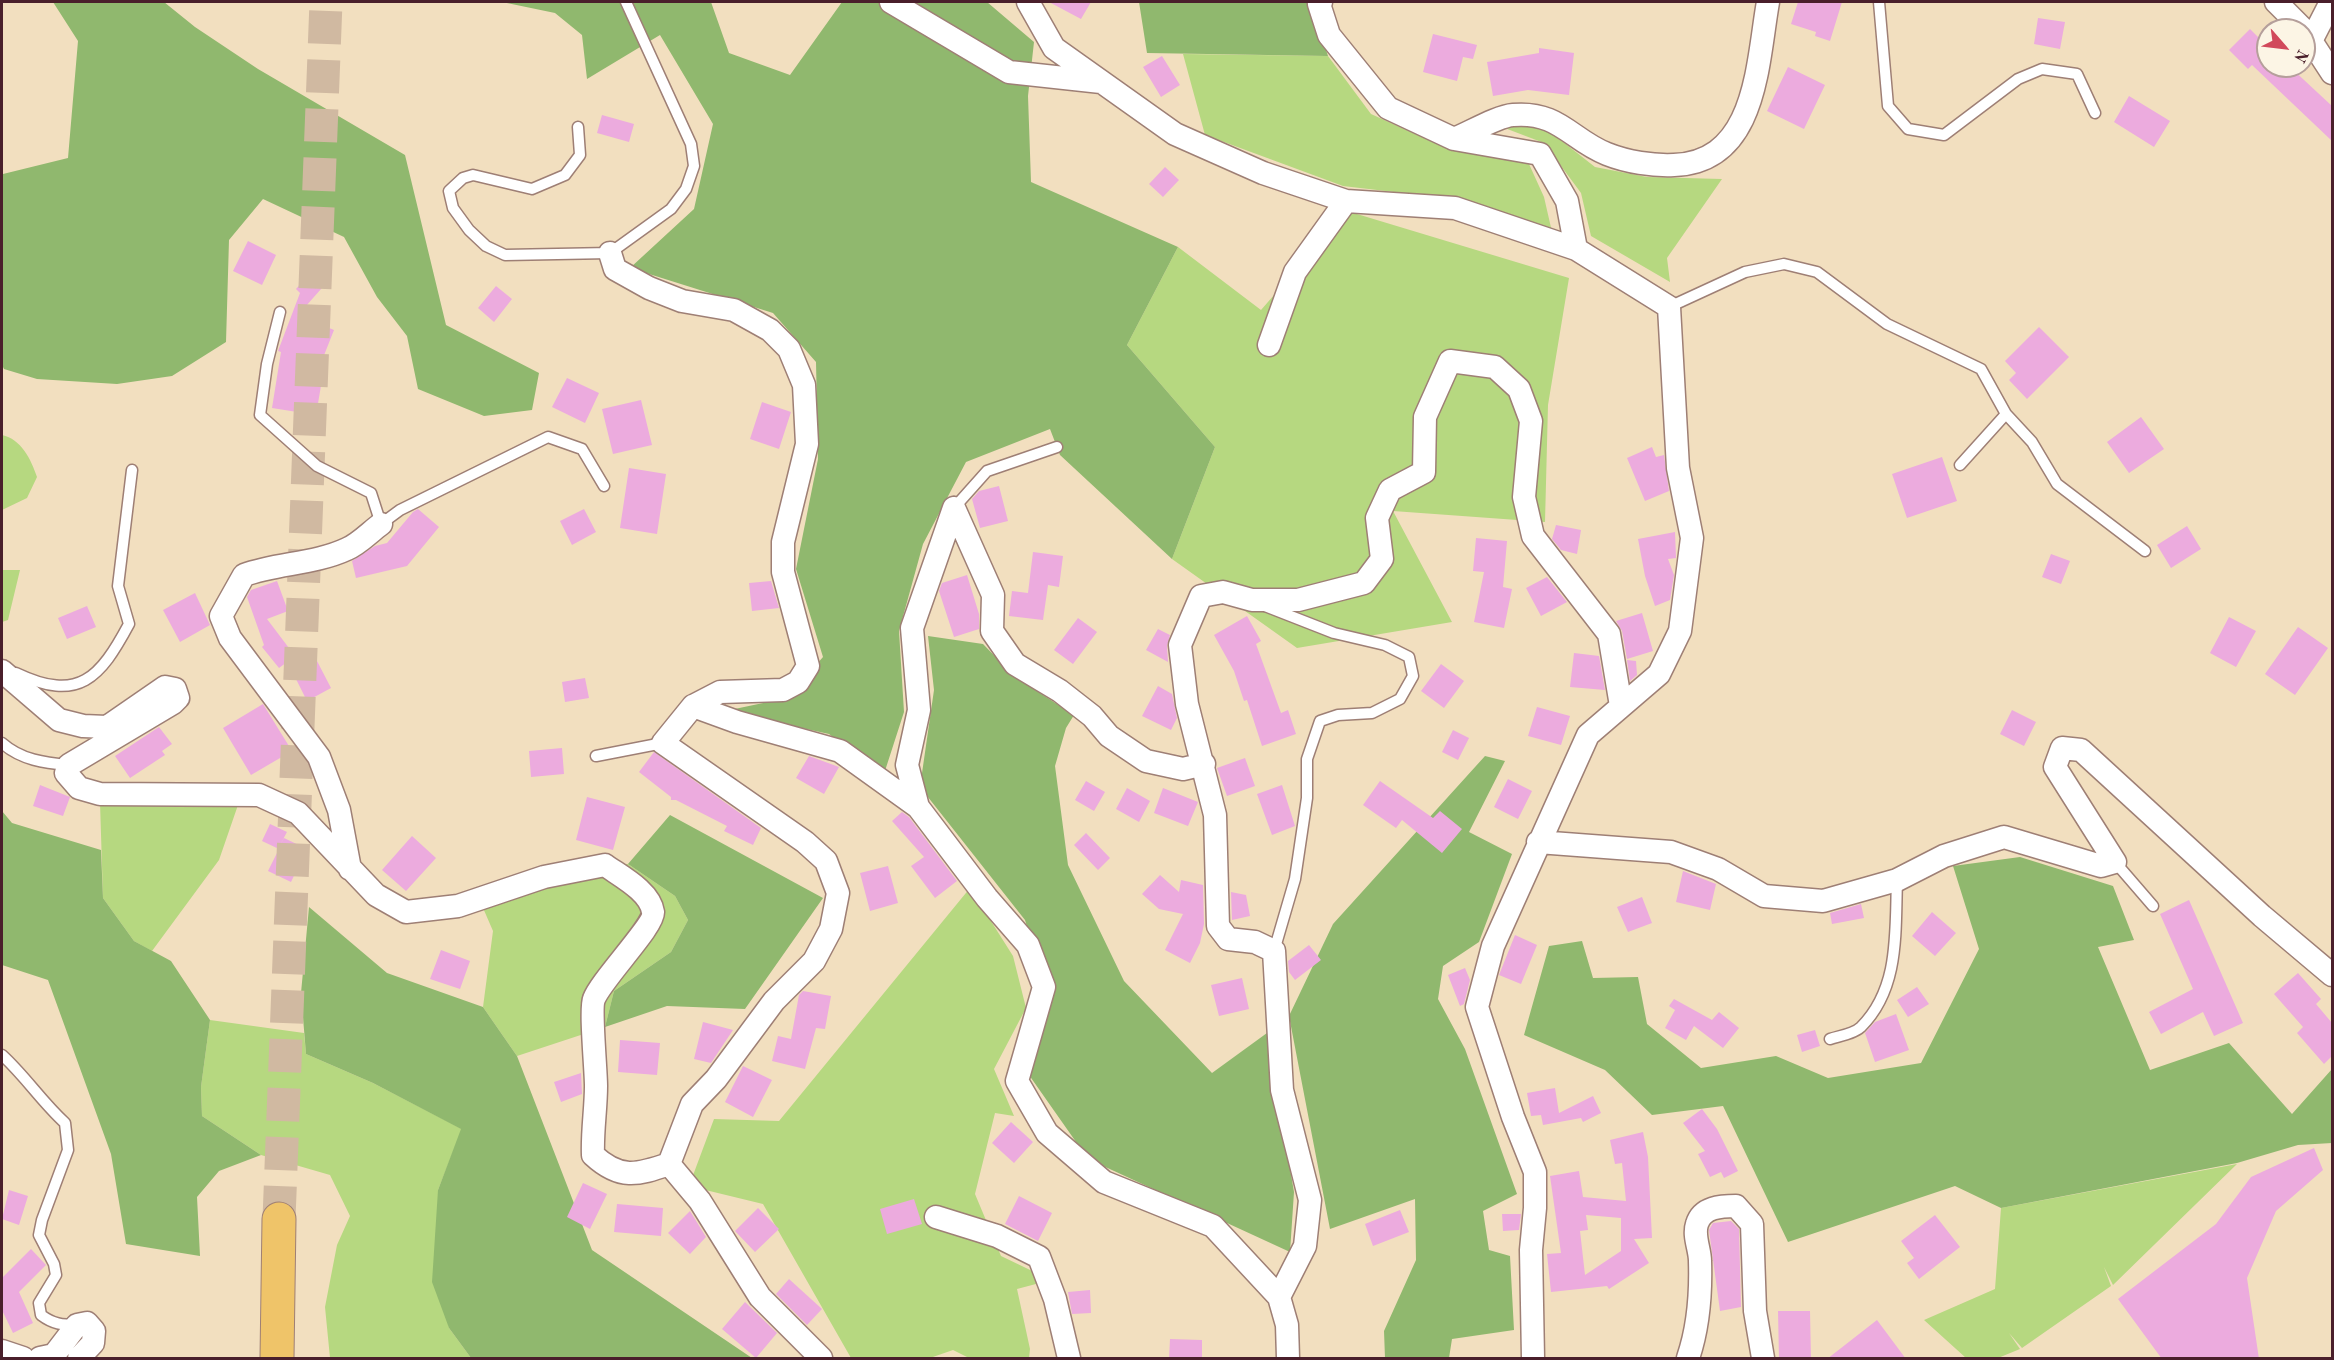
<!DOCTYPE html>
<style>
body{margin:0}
#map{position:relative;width:2334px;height:1360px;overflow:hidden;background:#f2dfbf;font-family:"Old Standard TT",serif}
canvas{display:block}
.frame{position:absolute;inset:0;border:3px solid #4a1f2b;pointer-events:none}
.north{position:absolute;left:2256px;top:18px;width:60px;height:60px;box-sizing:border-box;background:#fcf5e5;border:2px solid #b59f9b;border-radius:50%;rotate:118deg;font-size:16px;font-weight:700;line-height:24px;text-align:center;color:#4a1f2b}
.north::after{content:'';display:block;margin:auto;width:21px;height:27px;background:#d1495b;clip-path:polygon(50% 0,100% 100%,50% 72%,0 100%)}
</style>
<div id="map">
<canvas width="2334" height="1360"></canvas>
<div class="frame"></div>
<div class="north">N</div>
</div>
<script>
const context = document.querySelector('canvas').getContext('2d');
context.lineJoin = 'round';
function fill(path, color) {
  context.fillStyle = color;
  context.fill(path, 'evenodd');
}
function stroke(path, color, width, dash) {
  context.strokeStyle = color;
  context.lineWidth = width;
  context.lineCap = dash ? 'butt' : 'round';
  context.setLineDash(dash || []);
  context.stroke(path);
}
const green = new Path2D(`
 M1183,54L1328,56L1371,114L1448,149L1529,164L1544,197L1552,232L1454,199L1343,186L1205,135Z
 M1502,127H1544L1595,167L1647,177L1722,179L1667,258L1670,282L1591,236L1581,193L1544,143Z
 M1347,211L1569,278L1548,405L1545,522L1393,511L1452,622L1297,648L1172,559L1215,447L1127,345L1178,247L1261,310Z
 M2,435C21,439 31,459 37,477L27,498L2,510Z
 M2,570H20L8,620L2,622Z
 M100,802L238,805L219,860L152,951L134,941L103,898Z
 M628,864L675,896L688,920L671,952L614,991L605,1027L517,1056L483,1007L493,931L480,901L555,868Z
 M970,888L1013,956L1026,1008L994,1069L1014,1116L995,1113L975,1194L1001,1256L1051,1280L1017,1289L1030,1349L1029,1358H969L953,1350L930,1358H851L763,1204L689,1186L714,1119L779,1121Z
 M210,1020L304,1033L306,1054L373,1083L462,1129L438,1190L449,1328L471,1358H330L325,1307L337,1245L350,1216L330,1175L261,1155L202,1116L201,1087Z
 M2237,1164L2113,1285L2104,1267L2111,1286L2022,1348L2009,1333L2020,1349L1998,1358H1966L1924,1320L1995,1289L2001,1208Z`);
const forest = new Path2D(`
 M53,2H164L195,27L258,69L405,155L446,325L539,373L532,410L484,416L418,389L407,336L377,297L344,237L263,199L229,240L226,342L172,376L117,384L37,379L4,369L2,365L3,174L68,158L78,41Z
 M502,2H711L729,53L790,75L842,2H987L1034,42L1028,96L1031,182L1178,247L1127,345L1215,447L1172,559L1060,455L1050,429L966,462L923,544L899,631L904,712L883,777L829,734L725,711L787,698L823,657L796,569L818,459L816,362L773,313L630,268L694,209L713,124L660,35L587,79L582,35L555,13Z
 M1139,2H1311L1328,56L1147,53Z
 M928,636L983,644L1015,677L1074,715L1066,728L1055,766L1068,865L1124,981L1212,1073L1267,1033L1294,1192L1290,1252L1088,1159L1029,1075L1049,999L1025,920L920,787L934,690Z
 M1485,756L1505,761L1469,832L1512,854L1479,942L1443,966L1438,999L1465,1049L1517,1194L1483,1211L1489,1250L1510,1256L1514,1330L1452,1339L1449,1358H1385L1384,1331L1416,1260L1415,1199L1330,1229L1289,1016L1333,924Z
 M2,811L12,823L101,850L103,898L134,941L171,961L210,1020L201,1087L202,1116L261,1155L219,1171L197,1197L200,1256L126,1244L111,1154L48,980L2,965Z
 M670,815L823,898L745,1009L667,1006L605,1027L614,991L671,952L688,920L675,896L628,864Z
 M2020,857L2113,886L2134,940L2098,947L2150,1070L2229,1043L2292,1114L2332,1069V1143L2298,1145L2237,1163L2001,1208L1955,1186L1788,1242L1723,1106L1652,1115L1605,1070L1524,1035L1549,946L1582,941L1593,978L1638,977L1647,1024L1701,1068L1776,1056L1828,1078L1921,1063L1979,949L1953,866Z
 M309,907L387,973L483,1007L517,1056L592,1250L752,1358H471L449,1328L432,1282L438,1190L461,1129L373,1083L306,1054L301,993Z`);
const building = new Path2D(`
 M1049,2H1091L1081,19Z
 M1798,2H1842L1830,41L1815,36L1816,32L1791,24Z
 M2038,18L2065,22L2060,49L2034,44Z
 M2250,29L2268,47V66H2289L2332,106V141L2252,65L2248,69L2229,50Z
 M1433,34L1477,45L1473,59L1463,57L1457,81L1423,72Z
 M1539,48L1574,53L1569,95L1528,90L1493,96L1487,62L1539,53Z
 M1162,56L1180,85L1161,97L1143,67Z
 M1788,67L1825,85L1804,129L1767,111Z
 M2129,96L2170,121L2154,147L2114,122Z
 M602,115L634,124L629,142L597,133Z
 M1165,167L1179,180L1163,197L1149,184Z
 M248,241L276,255L262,285L233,271Z
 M315,267L329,280L298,315L334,330L317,373L323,374L316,415L272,408L281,352L278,351L300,293L296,289Z
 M496,286L512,299L494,322L478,308Z
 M2039,327L2069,357L2027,399L2009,380L2016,373L2005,361Z
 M567,378L599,393L585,423L552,407Z
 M641,400L652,445L613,454L602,409Z
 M762,402L791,412L779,449L750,439Z
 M2141,417L2164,449L2129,473L2107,442Z
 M1652,447L1656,457L1664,455L1669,491L1645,501L1627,458Z
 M1942,457L1957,501L1907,518L1892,474Z
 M629,468L666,474L657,534L620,528Z
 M999,486L1008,521L980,528L972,499L979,491Z
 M418,509L439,527L407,566L356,578L352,561L375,546L387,543L413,512Z
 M584,509L596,532L572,545L560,521Z
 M1556,525L1581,530L1577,554L1561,550L1552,539Z
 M2187,526L2201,549L2171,568L2157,545Z
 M1675,532L1676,558L1668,559L1674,575L1670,600L1655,606L1645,576L1638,539Z
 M1476,538L1507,541L1503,587L1512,589L1504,628L1474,622L1484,572L1473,571Z
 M1033,552L1063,556L1059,587L1048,585L1043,620L1009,616L1012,591L1028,593Z
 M2051,554L2070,561L2061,584L2042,577Z
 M967,575L979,614V629L954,637L939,591L942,583Z
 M1547,577L1567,602L1541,616L1526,588Z
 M277,581L288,611L267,619L295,656L279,668L262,647L264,645L247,597L251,590Z
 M771,581L779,608L752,611L749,583Z
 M195,593L210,625L180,642L163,610Z
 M87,606L96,627L67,639L58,618Z
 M1642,613L1653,651L1627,659L1622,631L1616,621Z
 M1247,616L1261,641L1256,644L1281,713L1288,710L1296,734L1262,746L1247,700L1244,701L1234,671L1214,635Z
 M2229,617L2256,631L2236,667L2210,653Z
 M1078,618L1097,632L1073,664L1054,650Z
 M2298,627L2328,648L2295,695L2265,674Z
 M1158,629L1170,635L1167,646L1168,662L1146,650Z
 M1574,653L1599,656L1605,690L1570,687Z
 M1627,660L1636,661L1637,675L1630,681Z
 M317,661L331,688L307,701L293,673Z
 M1441,664L1464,681L1444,708L1421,691Z
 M585,678L589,698L565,702L562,682Z
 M1158,686L1172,694L1177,718L1171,730L1142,716Z
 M263,704L292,751L251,775L223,728Z
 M1537,707L1570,716L1561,745L1528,736Z
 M2012,710L2036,722L2024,746L2000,734Z
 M159,727L172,744L162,751L165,755L130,778L115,756Z
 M1453,730L1469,738L1458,760L1442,752Z
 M562,748L564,774L531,777L529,751Z
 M654,752L761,828L753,845L724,831L727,826L676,800H671V797L639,772Z
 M809,756L839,767L824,794L796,778Z
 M1245,758L1255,786L1227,796L1217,768Z
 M1508,779L1532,791L1518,819L1494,807Z
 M1086,781L1105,792L1094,811L1075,800Z
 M1380,781L1433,818L1440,811L1462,829L1442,853L1402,820L1396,828L1363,805Z
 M40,785L70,797L63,816L33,806Z
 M1282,785L1295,826L1272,835L1257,794Z
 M1127,788L1150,801L1139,822L1116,809Z
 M1163,788L1198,802L1188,826L1154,813Z
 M587,797L625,807L613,850L576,840Z
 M902,812L909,817L957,881L935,898L911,866L924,857L892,821Z
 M270,824L287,832L280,845L284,838L307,849L291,882L268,871L279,849L262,841Z
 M1086,833L1110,858L1098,870L1074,845Z
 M412,836L436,858L406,891L382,870Z
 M888,866L898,903L870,911L860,873Z
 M1683,871L1716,884L1710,910L1676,902Z
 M1160,875L1179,892L1181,880L1203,885L1204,924L1200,943L1190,963L1165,950L1183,914L1159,909L1142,894Z
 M1231,892L1246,895L1250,916L1232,920Z
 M1642,897L1652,923L1628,932L1617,907Z
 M2189,900L2243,1023L2214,1036L2203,1012L2161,1034L2149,1012L2193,989L2160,914Z
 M1861,904L1864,918L1832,924L1830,913Z
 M1932,912L1956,933L1935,956L1912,936Z
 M1515,935L1537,945L1521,984L1499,975Z
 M1309,945L1321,960L1295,980L1289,972L1288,961Z
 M441,950L470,961L460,989L430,979Z
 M1465,968L1470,980L1464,1004L1460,1006L1448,975Z
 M2298,973L2321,999L2316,1004L2332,1023V1056L2324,1064L2297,1033L2303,1027L2274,994Z
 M1242,978L1249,1009L1219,1016L1211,985Z
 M1917,987L1929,1004L1908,1017L1897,1000Z
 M803,991L831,996L825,1029L816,1028L805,1069L772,1061L778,1036L791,1039L799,995Z
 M1674,999L1712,1020L1719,1012L1739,1028L1723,1048L1694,1026L1686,1040L1665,1028L1675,1010L1669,1006Z
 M1896,1014L1909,1050L1875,1062L1865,1033L1875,1022Z
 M703,1022L733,1030L711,1063L694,1059Z
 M1815,1030L1820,1046L1802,1052L1797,1035Z
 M620,1040L660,1043L657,1075L618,1072Z
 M743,1066L772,1080L753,1117L725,1102Z
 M581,1073L582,1094L561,1102L554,1082Z
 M1555,1088L1559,1113L1593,1096L1601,1113L1583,1122L1581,1118L1543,1125L1541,1115L1531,1116L1527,1093Z
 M1702,1109L1717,1129L1738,1171L1724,1178L1721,1172L1710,1177L1698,1154L1705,1151L1683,1123Z
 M1011,1122L1033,1142L1014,1163L992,1143Z
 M1643,1132L1648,1157L1652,1238L1634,1239L1649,1263L1609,1289L1607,1286L1551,1292L1547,1254L1561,1253L1550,1176L1579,1171L1583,1197L1626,1201L1622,1163L1615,1164L1610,1140ZM1586,1215L1621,1218V1251L1585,1275L1580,1231L1588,1230Z
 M2314,1148L2323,1170L2276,1211L2247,1278L2259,1359H2162L2118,1299L2216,1224L2251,1177Z
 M583,1183L607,1194L590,1229L567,1217Z
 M9,1190L28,1196L19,1225L2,1219Z
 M1019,1196L1052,1213L1038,1241L1005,1224Z
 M914,1199L922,1224L887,1234L880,1209Z
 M617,1204L663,1208L661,1236L614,1232Z
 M758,1208L779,1229L755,1252L735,1231Z
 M1400,1210L1409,1232L1373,1246L1365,1224Z
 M690,1211L706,1237L690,1254L668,1233Z
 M1502,1214H1521L1519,1230L1503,1231Z
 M1935,1215L1960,1247L1919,1279L1907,1263L1914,1258L1901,1241Z
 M1731,1221L1739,1229L1741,1307L1720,1311L1709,1230L1713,1223Z
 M31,1249L46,1265L19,1292L33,1323L13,1333L2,1310V1278Z
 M789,1279L822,1309L807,1325L776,1294Z
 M1090,1290L1091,1313L1072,1314L1068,1292Z
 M745,1302L777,1333L756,1358L722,1329Z
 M1778,1311H1810L1811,1359H1779Z
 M1877,1320L1906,1359H1827Z
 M1170,1339L1202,1340V1359H1169Z`);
const highwayTunnel = new Path2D(`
 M279,1219L326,2`);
const lane = new Path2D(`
 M1879,2L1888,106L1908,129L1944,135L2018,79L2042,69L2077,74L2095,113
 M578,127L580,155L565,175L532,189L473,175L463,178L449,191L453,208L469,230L486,246L505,255L610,253L671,209L686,189L694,166L691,144L626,2
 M1669,307L1745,272L1784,264L1817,272L1887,324L1981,369L2006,414L2032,442L2057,484L2145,551
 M280,312L267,364L260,415L317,466L371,493L381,524L400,510L548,437L582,449L604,486
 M1960,465L2006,414
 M954,508L987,471L1057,447
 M1265,606L1334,633L1385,645L1409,657L1413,676L1400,699L1372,713L1338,715L1320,721L1307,759V798L1295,879L1274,951
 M16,673C79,703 100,678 129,624L118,586L132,470
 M2,743C21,760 45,763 69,765
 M596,756L663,743
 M2115,862L2153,906
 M1830,1039C1839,1036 1854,1034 1861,1027C1900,988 1895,932 1897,880
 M2,1055C26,1077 41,1101 65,1123L68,1150L42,1220L39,1235L54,1264L56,1275L39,1303L41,1315C53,1324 62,1325 77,1325`);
const street = new Path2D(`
 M891,2L1009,72L1101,82
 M1028,2L1054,48L1175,134L1263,173L1346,201L1455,208L1576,249L1669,307L1678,468L1692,538L1680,631L1659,674L1588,735L1493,946L1477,1007L1513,1117L1535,1172V1208L1531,1250L1533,1358
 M1321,2L1319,4L1329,35L1388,108L1454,139L1540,154L1567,201L1576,249
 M2276,2L2304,30
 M2304,30L2332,73
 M2312,39L2331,2
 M1454,139C1469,133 1498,116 1513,115C1559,111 1571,140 1607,154C1627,162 1653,166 1674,165C1757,162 1757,64 1768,2
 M610,253L615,269L649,288L682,301L734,310L770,330L789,349L804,385L807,444L783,542V572L808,666L798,682L783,690L720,692L693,706
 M1269,345L1295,272L1346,201
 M954,508L993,595L992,631L1015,664L1060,691L1092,716L1109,736L1146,761L1183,769L1204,764
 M2,671L59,720L83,726L107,727L165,687L175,689L178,698L173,703L69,765L66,773L79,788L100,794L259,795L298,813L376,895L406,912L458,906L544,877L605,865C620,876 650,891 653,912C655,925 601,980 594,999C590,1009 596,1070 596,1086C596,1109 592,1132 593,1155C620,1180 637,1175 669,1164L692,1104L716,1079L774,1001L814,961L831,929L838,893L826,861L805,842L663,743L693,706L737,722L840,751L918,807L987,898L1028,945L1044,987L1017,1081L1047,1133L1104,1182L1213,1226L1279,1297L1287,1325L1288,1358
 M918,807L907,765L919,710L912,628L954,508
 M1538,842L1671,852L1718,869L1764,896L1823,901L1897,880L1944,856L2004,837L2101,866L2115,862L2055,767L2062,748L2081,750L2262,916L2332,975
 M350,869L339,810L319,757L230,638L221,616L244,575C277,563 315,564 347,549C359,544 370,532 381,524
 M669,1164L700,1201L760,1297L821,1358
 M936,1217L997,1236L1039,1257L1055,1299L1069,1358
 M1279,1297L1305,1246L1310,1200L1282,1090L1274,951L1255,942L1228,939L1218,926L1215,815L1187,704L1180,645L1201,596L1223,592L1252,600H1298L1364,583L1382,559L1377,518L1390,490L1424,472L1425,417L1450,361L1495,367L1519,389L1531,421L1524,497L1533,536L1609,634L1621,706
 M2,1351L23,1358
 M40,1358L54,1355L77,1325L87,1323L94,1331L93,1343L79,1358
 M1688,1358C1698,1329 1701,1293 1700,1261C1700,1249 1693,1236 1697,1224C1702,1207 1721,1206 1736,1206L1752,1224L1755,1311L1763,1358`);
const highway = new Path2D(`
 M277,1358L279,1219`);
fill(green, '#b6d880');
fill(forest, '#90b86e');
fill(building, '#ecabde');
stroke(highwayTunnel, '#d0b9a1', 33, [33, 16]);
stroke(lane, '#9e7f75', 13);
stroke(street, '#9e7f75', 25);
stroke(highway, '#9e7f75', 35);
stroke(lane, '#fff', 10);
stroke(street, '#fff', 22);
stroke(highway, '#efc469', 33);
</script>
